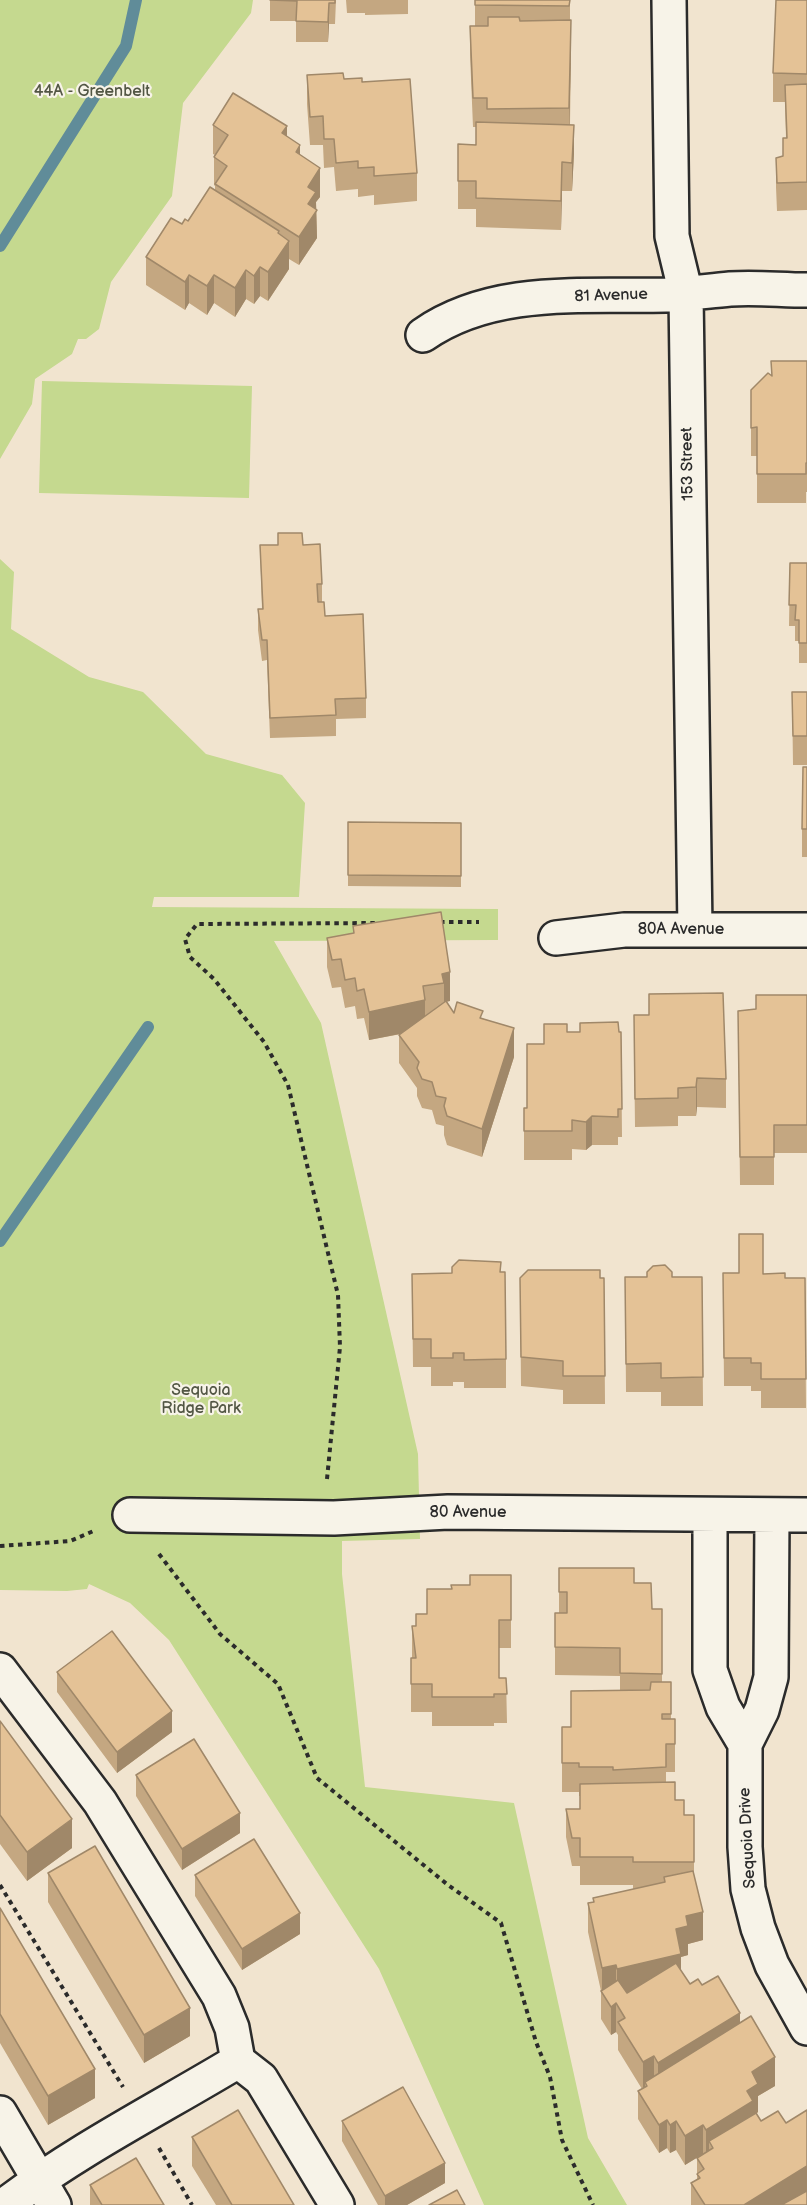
<!DOCTYPE html>
<style>
body{margin:0}
canvas{display:block;background:#f1e4cf}
</style>
<canvas width="807" height="2205"></canvas>
<script>
const context = document.querySelector('canvas').getContext('2d');
context.lineJoin = 'round';
function fill(path, color) {
  context.fillStyle = color;
  context.fill(path, 'evenodd');
}
function stroke(path, color, width, dash) {
  context.strokeStyle = color;
  context.lineWidth = width;
  context.lineCap = dash ? 'butt' : 'round';
  context.setLineDash(dash || []);
  context.stroke(path);
}
function drawText(font, color, halo, rows, align = 'center') {
  context.font = font + ' "Balsamiq Sans",sans-serif';
  context.lineWidth = 4.5;
  context.setLineDash([]);
  context.textBaseline = 'middle';
  context.strokeStyle = halo;
  context.fillStyle = color;
  for (const [text, x, y, turn = 0] of rows) {
    context.save();
    context.translate(x, y);
    context.rotate((+turn || 0) * Math.PI / 180);
    context.textAlign = isNaN(turn) ? turn : align;
    if (halo) context.strokeText(text, 0, 0);
    context.fillText(text, 0, 0);
    context.restore();
  }
}
const green = new Path2D(`
 M0,0H253L251,13L183,103L172,196L111,282L99,329L86,339H78L72,354L35,379L32,404L0,459Z
 M42,381L252,386L249,498L39,493Z
 M0,559L14,572L11,629L89,677L143,692L206,754L282,775L305,803L299,897H154L152,907L498,909V940L274,941L321,1023L418,1454L420,1539L342,1541V1574L365,1787L514,1803L588,2138L627,2205H484L379,1969L169,1640L130,1603L89,1584L87,1589L67,1591L0,1590Z`);
const stream = new Path2D(`
 M0,246L126,46L136,0
 M0,1241L148,1027`);
const path = new Path2D(`
 M440,922H479
 M327,1479L340,1347L338,1295L288,1085L264,1042L214,979L190,957L185,939L197,924L379,923
 M0,1546L70,1541L96,1530
 M159,1554L220,1634L278,1684L317,1778L448,1885L501,1923L536,2042L550,2077L562,2140L593,2205
 M0,1885L123,2087
 M159,2148L192,2205`);
const minor = new Path2D(`
 M669,0L672,236L686,294L695,930
 M423,335C493,286 585,297 666,295C687,294 708,291 730,289C755,287 781,290 807,290
 M556,938L624,930H807
 M130,1515L334,1518L448,1512L807,1515
 M710,1515V1670L723,1707L745,1744
 M772,1515L771,1677L762,1710L745,1744V1847L748,1889L758,1928L772,1965L807,2028
 M0,1670L100,1802L219,1996L232,2028L238,2061L261,2079L337,2205
 M0,2113L54,2205
 M5,2205C77,2150 160,2108 238,2061`);
const wall = new Path2D(`
 M270,0H336L335,24H329L328,42H296V21H270Z
 M346,0H408V14L365,15V13H347Z
 M475,0H570V20L571,48L570,125L574,153L572,191H562L561,230L476,227V209H458V144L476,145V127H473L470,54V26H475Z
 M807,0V210L777,211L776,187V158L783,156L786,138L785,102H773V73Z
 M307,75L344,79L362,82L417,173V201L374,205V195L358,197V189L336,191L334,167L324,168L323,145H310L307,104Z
 M213,125L287,136L300,155L320,197L316,202L317,238L299,265L289,259V269L268,301L260,296L254,304L246,299L235,317L214,303L207,315L189,303L185,310L146,285V257L182,224L188,221L215,190V186L214,185V157L215,155L213,154Z
 M807,361V492H806V503H757V456H751V390L771,376Z
 M260,545H303L322,584V602L325,616L366,698V718L336,719V736L270,738L267,660L262,661L258,630V609H262Z
 M790,563H807V663H799V641H795V626H789Z
 M792,692H807V765H793Z
 M807,767V857H802V829Z
 M348,822L461,823V887L348,886Z
 M441,912L450,1001L446,1002L454,1013L483,1018L514,1057L482,1157L447,1145L444,1135V1126L436,1124L432,1110L422,1108L417,1096V1088L399,1063V1035L401,1034L369,1040L364,1018L357,1019L355,1006L345,1008L341,987L332,988L327,967V938L353,933V926Z
 M807,995V1153H774V1185H740L738,1011L756,1009Z
 M567,1032H621L622,1137H618V1145H592L586,1150L572,1149V1160H524V1108H527L544,1044Z
 M634,1043L726,1079V1108L697,1107L696,1116H678V1126L635,1127Z
 M501,1272L506,1359V1388H464V1382H453V1386H431V1367H413L412,1274Z
 M723,1273L763,1274L785,1278H805L806,1408H761V1391H751V1386H724Z
 M625,1277H702L703,1406H661V1392H626Z
 M520,1278H604L605,1404H563V1390L521,1386Z
 M559,1568L634,1583L652,1609H662V1682H671V1719H675V1772H666V1782L675,1800L684,1815H694V1875L703,1940L688,1944V1955L681,1957V1971L690,1984L702,1985L740,2023L775,2086L758,2096V2112L756,2114L807,2205H691V2183L697,2179V2158L703,2154L685,2165L676,2150L670,2153L667,2148L659,2153L638,2119V2091L642,2089L618,2050V2035L616,2032L611,2035L601,2019V1991L588,1932V1903H593V1898L633,1889V1885H580V1866H572L566,1837V1809H580V1796H579V1792H562V1727H571L620,1690V1676L555,1675V1613H559Z
 M511,1575V1648H499V1678H506L507,1723H494V1726H432V1712H411V1658H412V1626H416L451,1589Z
 M57,1672L172,1732L117,1773L57,1692Z
 M0,1721L72,1848L27,1881L0,1844Z
 M136,1775L240,1833L182,1870L136,1796Z
 M48,1873L190,2036L144,2063L48,1902Z
 M195,1875L300,1934L242,1970L195,1896Z
 M0,1908L95,2098L48,2125L0,2043Z
 M342,2121L445,2183L407,2205H378L342,2141Z
 M192,2137L294,2205H216L192,2166Z
 M90,2185L164,2205H90Z`);
const shadedWall = new Path2D(`
 M329,3V24L328,42V22Z
 M571,20V48L569,136V108Z
 M574,125V153L572,191V163Z
 M287,126V154L282,133Z
 M300,145V174L296,152Z
 M562,162V191L561,230V201Z
 M320,168V197L316,202L317,238L299,265V237L308,187Z
 M279,231V256L289,241V269L268,301V272L278,233Z
 M260,267V296L254,304V276Z
 M246,270V299L235,317V288Z
 M189,275V303L185,310V282Z
 M214,275V303L207,315V286Z
 M450,972V1001L444,1002V983L442,974Z
 M425,1000V1029L369,1040V1012Z
 M514,1028V1057L482,1157V1129Z
 M697,1078V1107L696,1116V1087Z
 M592,1116V1145L586,1150V1122Z
 M172,1711V1732L117,1773V1752Z
 M240,1813V1833L182,1870V1849Z
 M72,1819V1848L27,1881V1852Z
 M703,1912V1940L688,1944V1955L681,1957V1982L617,1998V1969L686,1916Z
 M300,1913V1934L242,1970V1949Z
 M616,1965V1994L602,1993V1968Z
 M616,2003V2032L611,2035V2007Z
 M190,2008V2036L144,2063V2035Z
 M740,2013V2041L658,2091V2063Z
 M654,2056V2085L647,2086L645,2082V2090H643V2062Z
 M775,2057V2086L758,2096V2112L713,2148L709,2141V2157L706,2159V2130L747,2091L752,2072Z
 M95,2069V2098L48,2125V2096Z
 M667,2120V2148L659,2153V2125Z
 M676,2121V2150L670,2153V2125Z
 M703,2125V2154L685,2165V2136Z
 M445,2163V2183L407,2205H385V2196Z
 M807,2166V2195L783,2205H744Z`);
const building = new Path2D(`
 M270,0H335V3H329L328,22L296,21L297,1Z
 M475,0H570L569,6L475,5Z
 M776,0H807V74L773,73Z
 M488,17H519L520,21L571,20L569,108L487,109V98H473L470,26H488Z
 M343,73L344,79L362,78V82L410,79L417,173L374,176V167L358,168V161L336,163L334,139H324L323,116L310,117L307,75Z
 M807,84V182L777,183L776,158L783,156V138H787L785,85Z
 M233,93L287,126L282,133L300,145L296,152L320,168L308,187L316,192L308,204L317,210L299,237L215,184L227,166L214,157L228,135L213,125Z
 M476,122L574,125L572,163L562,162L561,201L476,198V181H458V144L476,145Z
 M210,187L279,231L278,233L289,241L268,272L260,267L254,276L246,270L235,288L214,275L207,286L189,275L185,282L146,257L171,218L182,224L185,219L188,221Z
 M771,361H807V463H806V474H757V427L751,428V390L768,373L772,376Z
 M278,533H302L303,545L320,544L322,584H317L318,602H324L325,616L363,614L366,698L335,699L336,715L270,718L267,640H262L258,609H263L260,545H278Z
 M790,563H807V643H799V620H795L796,605H789Z
 M792,692H807V736H793Z
 M803,767H807V829H802Z
 M348,822L461,823V876L348,875Z
 M441,912L450,972L442,974L444,983L423,986L425,1000L369,1012L364,989L357,991L355,978L345,980L341,959L332,960L327,938L354,933L353,926Z
 M723,993L726,1079L697,1078L696,1087L678,1088V1098L635,1099L634,1015H649V994Z
 M756,995H807V1125H774V1157H740L738,1011L756,1009Z
 M446,1001L454,1013L457,1002L483,1011L480,1018L514,1028L482,1129L447,1116L444,1106L446,1098L436,1096L432,1082L422,1079L417,1068L419,1062L399,1035Z
 M618,1022L619,1032H621L622,1109H618V1117L592,1116L586,1122L572,1120V1131H524V1108H527V1044H544V1024H567V1032H580V1023Z
 M739,1234H763V1274L785,1273V1278H805L806,1379H761V1363H751V1358H724L723,1273H739Z
 M459,1260L501,1262L500,1272H505L506,1359L464,1360V1353H453V1358H431V1339H413L412,1274L452,1273V1267Z
 M665,1265L672,1272V1277H702L703,1377L661,1378V1363L626,1364L625,1277H647V1272L653,1266Z
 M528,1270H600V1278H604L605,1376H563V1361L521,1357L520,1278Z
 M559,1568H634V1583H651L652,1609H662V1674L620,1673V1648L555,1647V1613H567V1592H559Z
 M470,1575H511V1620H499V1678H506L507,1694H494V1697H432V1684H411V1658H416L412,1626H416V1614H427V1589H452L451,1585H470Z
 M112,1631L172,1711L117,1752L57,1672Z
 M651,1682H671V1714H662V1719H675V1744H666V1767L613,1770V1767H579V1763H562V1727H571V1691L650,1690Z
 M0,1721L72,1819L27,1852L0,1815Z
 M194,1739L240,1813L182,1849L136,1775Z
 M675,1782V1800H684V1815H694V1862H633V1857H580V1838H572L566,1809H580V1784Z
 M254,1839L300,1913L242,1949L195,1875Z
 M95,1846L190,2008L144,2035L48,1873Z
 M693,1871L703,1912L686,1916L688,1926L676,1929L681,1954L617,1969L616,1965L602,1968L588,1903L594,1902L593,1898L665,1882L664,1877Z
 M0,1908L95,2069L48,2096L0,2014Z
 M676,1963L690,1984L698,1979L702,1985L718,1976L740,2013L658,2063L654,2056L643,2062L618,2022L625,2018L616,2003L611,2007L601,1991L618,1980L627,1993Z
 M751,2016L775,2057L752,2072L758,2084L747,2091L753,2101L706,2130L703,2125L685,2136L676,2121L670,2125L667,2120L659,2125L638,2091L647,2086L645,2082Z
 M403,2087L445,2163L385,2196L342,2121Z
 M238,2110L294,2205H232L192,2137Z
 M807,2110V2166L744,2205H705L691,2183L700,2178L697,2174L704,2169L697,2158L713,2148L709,2141L756,2113L761,2121L778,2111L786,2123Z
 M136,2158L164,2205H102L90,2185Z
 M457,2190L465,2205H429Z
 M807,2191V2205H784L783,2204Z`);
const parkNames = [
 ["44A - Greenbelt",92,92],
 ["Sequoia",201,1391],
 ["Ridge Park",201,1409]
];
const streetNames = [
 ["81 Avenue",611,296,-2],
 ["153 Street",688,464,-91],
 ["80A Avenue",681,930],
 ["80 Avenue",468,1513],
 ["Sequoia Drive",748,1838,-93]
];
fill(green, '#c5d98f');
stroke(stream, '#608c99', 12);
stroke(minor, '#2b2b2b', 38);
stroke(path, '#2b2b2b', 4, [4.5, 4.5]);
stroke(minor, '#f7f3e8', 33);
fill(wall, '#c4a781');
fill(shadedWall, '#a08869');
fill(building, '#e4c296');
stroke(building, '#a08869', 1.5);
drawText('16px', '#525644', '#f7f3e8', parkNames);
drawText('16px', '#2b2b2b', '#f7f3e8', streetNames);
</script>
